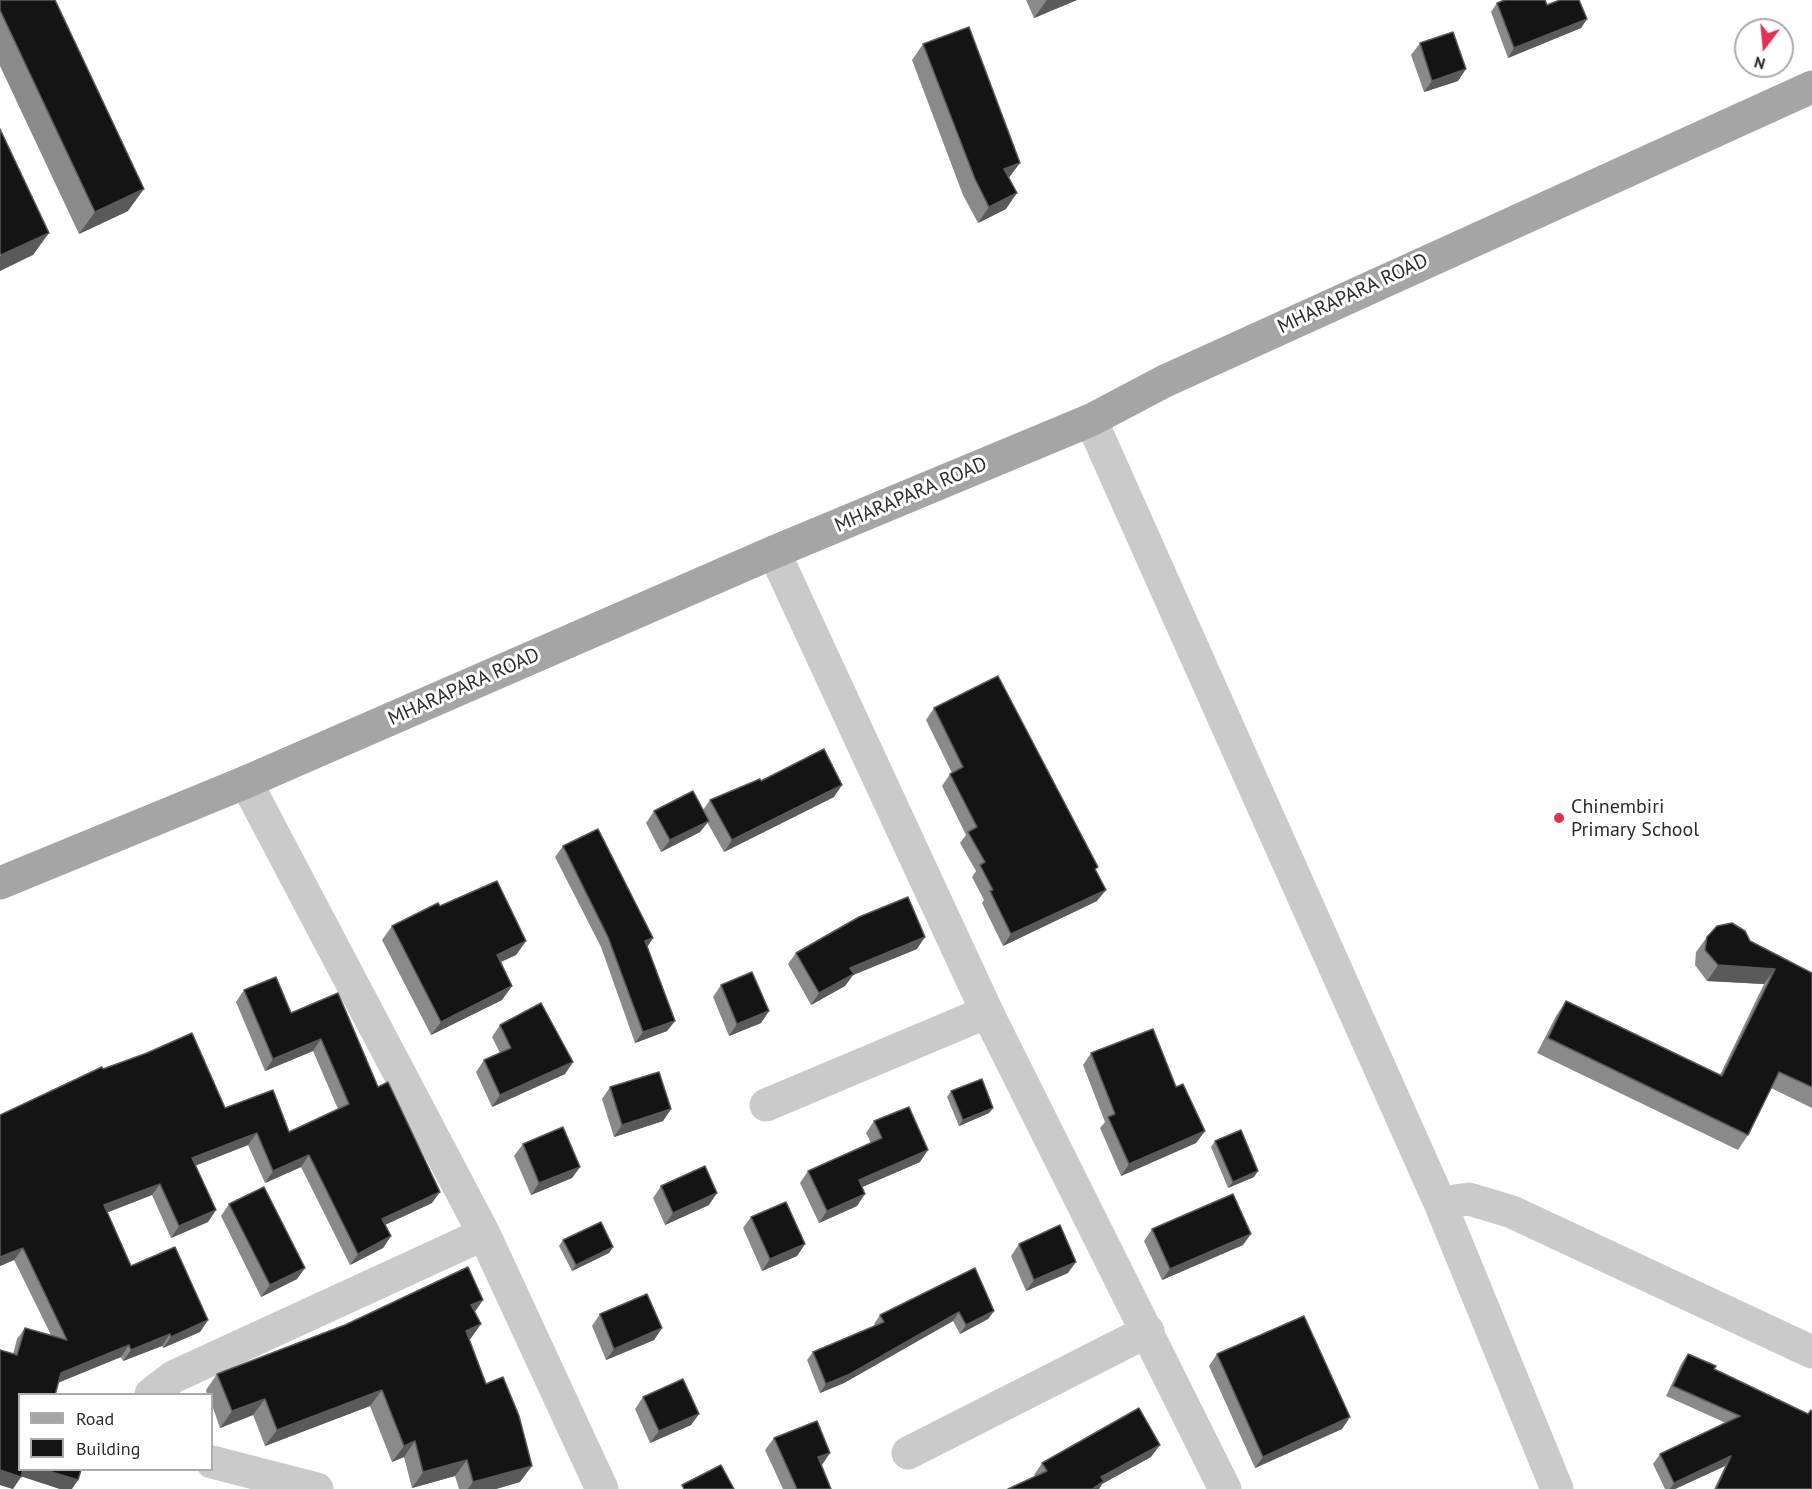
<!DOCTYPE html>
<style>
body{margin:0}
#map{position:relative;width:1812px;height:1489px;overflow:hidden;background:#fff;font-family:"PT Sans",sans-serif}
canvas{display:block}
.legend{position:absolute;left:18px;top:1393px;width:195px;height:78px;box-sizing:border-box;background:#fff;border:2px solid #ababab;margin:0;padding:8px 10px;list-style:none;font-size:18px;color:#2d2d2d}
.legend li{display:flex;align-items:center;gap:12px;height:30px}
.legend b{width:30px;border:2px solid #ababab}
.north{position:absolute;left:1734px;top:18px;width:60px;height:60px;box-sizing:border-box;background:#fff;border:2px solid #ababab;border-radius:50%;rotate:196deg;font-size:16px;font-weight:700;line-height:24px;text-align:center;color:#2d2d2d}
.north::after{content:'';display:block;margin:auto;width:21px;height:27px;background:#e52f51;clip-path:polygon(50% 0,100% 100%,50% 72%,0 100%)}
</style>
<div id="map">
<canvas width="1812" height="1489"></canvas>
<ul class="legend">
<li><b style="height:8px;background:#a5a5a5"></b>Road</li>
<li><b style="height:16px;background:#141414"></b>Building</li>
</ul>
<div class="north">N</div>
</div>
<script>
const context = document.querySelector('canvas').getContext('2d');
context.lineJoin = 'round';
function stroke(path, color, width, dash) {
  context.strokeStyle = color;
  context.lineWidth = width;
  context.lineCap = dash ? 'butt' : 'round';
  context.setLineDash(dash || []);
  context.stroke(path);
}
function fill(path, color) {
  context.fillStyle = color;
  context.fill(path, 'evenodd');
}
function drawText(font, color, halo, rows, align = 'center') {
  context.font = font + ' "PT Sans",sans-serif';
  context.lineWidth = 6;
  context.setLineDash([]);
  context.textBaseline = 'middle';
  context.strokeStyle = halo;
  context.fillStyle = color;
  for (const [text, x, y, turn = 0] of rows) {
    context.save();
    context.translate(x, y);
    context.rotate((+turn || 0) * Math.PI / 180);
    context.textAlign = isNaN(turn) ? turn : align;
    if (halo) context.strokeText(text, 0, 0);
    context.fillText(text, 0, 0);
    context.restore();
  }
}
const minor = new Path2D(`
 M1091,420L1440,1203L1557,1489
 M774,552L987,1012L1225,1489
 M246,782L484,1234L602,1489
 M766,1105L987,1012
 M1440,1203L1469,1199L1512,1212L1812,1352
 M151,1394L173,1377L484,1234
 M908,1453L1148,1331
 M212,1462L317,1489`);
const major = new Path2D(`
 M0,883L246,782L774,552L1091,420L1165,381L1812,87`);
const wall = new Path2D(`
 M0,0L128,211L79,234L0,66Z
 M1026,0H1077L1034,18Z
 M1501,0H1545L1547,5L1587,19L1581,28L1508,58L1491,12L1497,3L1502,1Z
 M1420,43L1458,81L1424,92L1411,55Z
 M923,44L1009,178L1006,209L978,223L963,195L912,60Z
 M934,708L1096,870L1097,901L1003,946L982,903L984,900L972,877L976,871L960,843L966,835L942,786L950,774L952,773L926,720Z
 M761,781L834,797L724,852L707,822L700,832L661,852L646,823L654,811L703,810L710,800Z
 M563,846L653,938L647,947L675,1021L667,1031L635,1043L601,947L555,857Z
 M440,906L526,941L516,955L501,962L512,986L502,1000L431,1035L382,940L392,926Z
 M1707,937L1750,941L1812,973V1108L1771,1088L1748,1135L1738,1150L1537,1053L1556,1016L1566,1001L1720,1075L1764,984L1707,981L1695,965L1696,952Z
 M917,949L853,975L845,986L811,1005L788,964L796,953Z
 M721,985L769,1011L761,1023L729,1036L713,997Z
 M244,990L291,1013L378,1087L432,1203L385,1225L391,1236L383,1248L350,1265L301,1167L265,1183L248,1145L195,1166L216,1210L208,1222L171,1238L152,1195L107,1212L131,1266L208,1320L200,1332L163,1348L162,1346L123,1361L121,1357L58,1382L20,1395L72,1489H60L21,1476L13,1489L0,1485V1350L13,1354L17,1339L25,1328L51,1335L14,1260L0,1266V1115L103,1069L225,1108L289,1132L338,1109L313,1051L265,1071L236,1002Z
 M500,1025L573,1062L565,1074L492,1107L476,1072L484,1060L500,1053L492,1037Z
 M1091,1053L1176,1087L1205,1131L1196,1143L1121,1176L1100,1128L1105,1122L1083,1065Z
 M610,1087L671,1109L663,1121L614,1137L602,1099Z
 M951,1091L993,1108L989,1113L959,1126L947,1097Z
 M874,1121L920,1162L862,1187L857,1206L819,1223L800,1183L808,1171L871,1143L866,1133Z
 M1215,1141L1254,1177L1228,1188L1211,1147Z
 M523,1144L580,1167L572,1178L531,1195L514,1156Z
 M661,1186L709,1205L665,1225L653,1198Z
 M229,1204L297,1279L261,1297L221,1216Z
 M751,1217L805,1244L797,1256L762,1271L743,1228Z
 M1152,1229L1243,1245L1162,1280L1144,1241Z
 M563,1240L613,1247L609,1253L572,1271L559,1246Z
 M1019,1244L1068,1273L1026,1291L1011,1256Z
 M994,1311L988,1319L960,1334L953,1321L844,1383L820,1393L807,1360L813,1352L875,1326L874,1324L880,1315Z
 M475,1312L481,1324L469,1340L520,1482L496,1489H459L455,1476L412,1488L404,1457L392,1462L370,1406L265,1446L253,1415L220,1428L212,1405V1395H207L206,1390L217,1374Z
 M600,1314L662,1328L654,1340L606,1360L592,1326Z
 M1217,1354L1350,1417L1342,1429L1255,1468L1209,1366Z
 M1688,1354L1714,1369L1812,1489H1714L1725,1466L1675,1489H1665L1653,1464L1660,1454L1726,1423L1666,1396L1681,1364Z
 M643,1397L699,1414L691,1425L650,1443L635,1409Z
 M774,1438L821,1465L831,1489H783L765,1450Z
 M1151,1457L1102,1484L1099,1489H1008L1035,1476L1034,1475L1042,1463Z`);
const shadedWall = new Path2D(`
 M1047,0H1077L1034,18Z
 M1587,19L1581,28L1508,58L1514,48Z
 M1466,69L1458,81L1424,92L1432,81Z
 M1020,163L1008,179L1004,169Z
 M144,189L128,211L79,234L95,212Z
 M1017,193L1006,209L978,223L989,207Z
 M49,233L33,255L0,271V256L1,255Z
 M842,785L834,797L724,852L732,840Z
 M709,821L700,832L661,852L670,840Z
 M1106,890L1097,901L1003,946L1011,934Z
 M925,937L917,949L853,975L845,986L811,1005L819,993L850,968Z
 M653,938L646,949L645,941Z
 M526,941L516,955L487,968L497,955Z
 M1718,965L1775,969L1764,984L1707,981Z
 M512,986L502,1000L431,1035L441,1022Z
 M769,1011L761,1023L729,1036L737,1024Z
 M675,1021L667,1031L635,1043L643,1032Z
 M321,1039L313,1051L265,1071L273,1059Z
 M573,1062L565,1074L492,1107L500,1095Z
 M993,1108L989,1113L959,1126L963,1120Z
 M671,1109L663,1121L614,1137L622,1125Z
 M1205,1131L1196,1143L1121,1176L1129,1164Z
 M257,1133L248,1145L184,1170L192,1158Z
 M928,1150L920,1162L851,1192L859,1180Z
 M309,1155L301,1167L265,1183L273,1171Z
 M580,1167L572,1178L531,1195L539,1183Z
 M1258,1171L1254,1177L1228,1188L1233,1182Z
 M160,1184L152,1195L96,1217L104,1205Z
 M440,1192L432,1203L374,1230L382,1219Z
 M717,1193L709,1205L665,1225L673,1213Z
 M865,1194L857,1206L819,1223L827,1211Z
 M216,1210L208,1222L171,1238L179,1226Z
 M1251,1234L1243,1245L1162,1280L1170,1269Z
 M391,1236L383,1248L350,1265L358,1254Z
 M805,1244L797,1256L762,1271L770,1259Z
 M613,1247L609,1253L572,1271L576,1265Z
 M23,1248L14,1260L0,1266V1257Z
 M1076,1262L1068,1273L1026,1291L1034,1280Z
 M305,1268L297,1279L261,1297L270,1285Z
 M483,1300L472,1316L471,1305Z
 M994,1311L988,1319L960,1334L966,1325Z
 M959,1312L953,1321L844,1383L820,1393L826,1384Z
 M208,1320L200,1332L163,1348L171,1337Z
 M481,1324L469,1341L466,1331Z
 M662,1328L654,1340L606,1360L614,1349Z
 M170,1334L162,1346L123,1361L131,1350Z
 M129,1345L121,1357L53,1385L61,1373Z
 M382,1390L370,1406L265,1446L277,1430Z
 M265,1399L253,1415L220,1428L232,1411Z
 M699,1414L691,1425L650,1443L659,1431Z
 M1350,1417L1342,1429L1255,1468L1263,1457Z
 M415,1441L404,1457L392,1462L404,1446Z
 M1160,1445L1151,1457L1102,1484L1099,1489H1092L1101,1477Z
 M830,1453L822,1465L810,1469L818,1457Z
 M1731,1456L1725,1466L1675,1489H1670L1674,1483Z
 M467,1460L455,1476L412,1488L423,1472Z
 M532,1466L520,1482L496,1489H468L473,1482Z
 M0,1470L21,1477L13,1489L0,1485Z
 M21,1470H45L78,1480L72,1489H60L17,1475Z`);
const building = new Path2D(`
 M0,0H55L144,189L95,212L0,10Z
 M1505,0H1545L1547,5L1560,0H1579L1587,19L1514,48L1497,3Z
 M969,27L1020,163L1004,169L1017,193L989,207L975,179L923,44Z
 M1453,32L1466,69L1432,81L1420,43Z
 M0,129L49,233L1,255L0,253Z
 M998,676L1098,867L1095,869L1106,890L1011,934L990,891L993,890L980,865L985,862L968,832L977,827L950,774L963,767L934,708Z
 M824,749L842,785L732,840L710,800L760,779L761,781Z
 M693,791L709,821L670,840L654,811Z
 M598,829L653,938L645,941L675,1021L643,1032L608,937L563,846Z
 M497,881L526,941L497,955L512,986L441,1022L392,926L438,903L440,906Z
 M908,897L925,937L850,968L854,974L819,993L796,953L859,917Z
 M1732,923L1745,931L1750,941L1812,973V1087L1779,1072L1748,1135L1548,1038L1566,1001L1722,1076L1775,969L1718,965L1705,950L1707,937L1717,926Z
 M752,972L769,1011L737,1024L721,985Z
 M276,977L291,1013L338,993L378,1087L388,1082L440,1192L382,1219L391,1236L358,1254L309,1155L273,1171L257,1133L192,1158L216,1210L179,1226L160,1184L104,1205L131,1266L175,1247L208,1320L171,1337L170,1334L131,1350L129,1345L61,1373L55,1395H20V1470H23L21,1477L0,1470V1350L17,1355L25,1328L67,1340L23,1248L0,1257V1115L102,1067L103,1069L147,1053L192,1033L225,1108L273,1090L289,1132L349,1104L321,1039L273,1059L244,990Z
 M541,1003L573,1062L500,1095L484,1060L511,1048L500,1025Z
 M1153,1029L1176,1087L1183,1084L1205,1131L1129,1164L1108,1117L1115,1114L1091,1053Z
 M659,1072L671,1109L622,1125L610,1087Z
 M982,1079L993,1108L963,1120L951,1091Z
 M909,1107L928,1150L859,1180L865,1194L827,1211L808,1171L882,1138L874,1121Z
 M563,1127L580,1167L539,1183L523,1144Z
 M1241,1130L1258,1171L1233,1182L1215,1141Z
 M705,1166L717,1193L673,1213L661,1186Z
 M264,1187L305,1268L270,1285L229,1204Z
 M1233,1194L1251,1234L1170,1269L1152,1229Z
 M786,1202L805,1244L770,1259L751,1217Z
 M601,1222L613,1247L576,1265L563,1240Z
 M1060,1225L1076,1262L1034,1280L1019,1244Z
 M468,1267L483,1300L471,1305L481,1324L466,1331L486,1384L503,1377L519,1416L532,1466L473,1482L467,1460L423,1472L415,1441L404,1446L382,1390L277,1430L265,1399L232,1411L217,1374L345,1325Z
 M975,1268L994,1311L966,1325L959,1312L850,1374L826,1384L813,1352L884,1322L880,1315Z
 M647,1294L662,1328L614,1349L600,1314Z
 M1304,1316L1350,1417L1263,1457L1217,1354Z
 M1688,1354L1716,1366L1714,1369L1808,1414L1811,1410L1812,1411V1489H1716L1731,1456L1674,1483L1660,1454L1740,1416L1673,1386Z
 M683,1379L699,1414L659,1431L643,1397Z
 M1139,1408L1160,1445L1101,1477L1104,1481L1092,1489H1008L1047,1471L1042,1463Z
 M817,1421L830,1453L818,1457L831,1489H797L774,1438Z
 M721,1465L734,1489H684L682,1485Z
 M45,1470H81L78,1480Z`);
const markers = [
 [1559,818,6,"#e52f51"]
];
const streetNames = [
 ["MHARAPARA ROAD",1353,294,-25],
 ["MHARAPARA ROAD",911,495,-23],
 ["MHARAPARA ROAD",464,687,-24]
];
const poiNames = [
 ["Chinembiri",1571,807],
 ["Primary School",1571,830]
];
stroke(minor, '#cacaca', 33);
stroke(major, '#a5a5a5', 33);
fill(wall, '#8a8a8a');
fill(shadedWall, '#5a5a5a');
fill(building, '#141414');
stroke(building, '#5a5a5a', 1.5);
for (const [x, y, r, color] of markers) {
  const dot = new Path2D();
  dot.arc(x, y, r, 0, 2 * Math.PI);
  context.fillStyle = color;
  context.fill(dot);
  stroke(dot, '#fff', 2);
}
drawText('20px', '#2d2d2d', '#fff', streetNames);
drawText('20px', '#2d2d2d', '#fff', poiNames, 'left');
</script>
